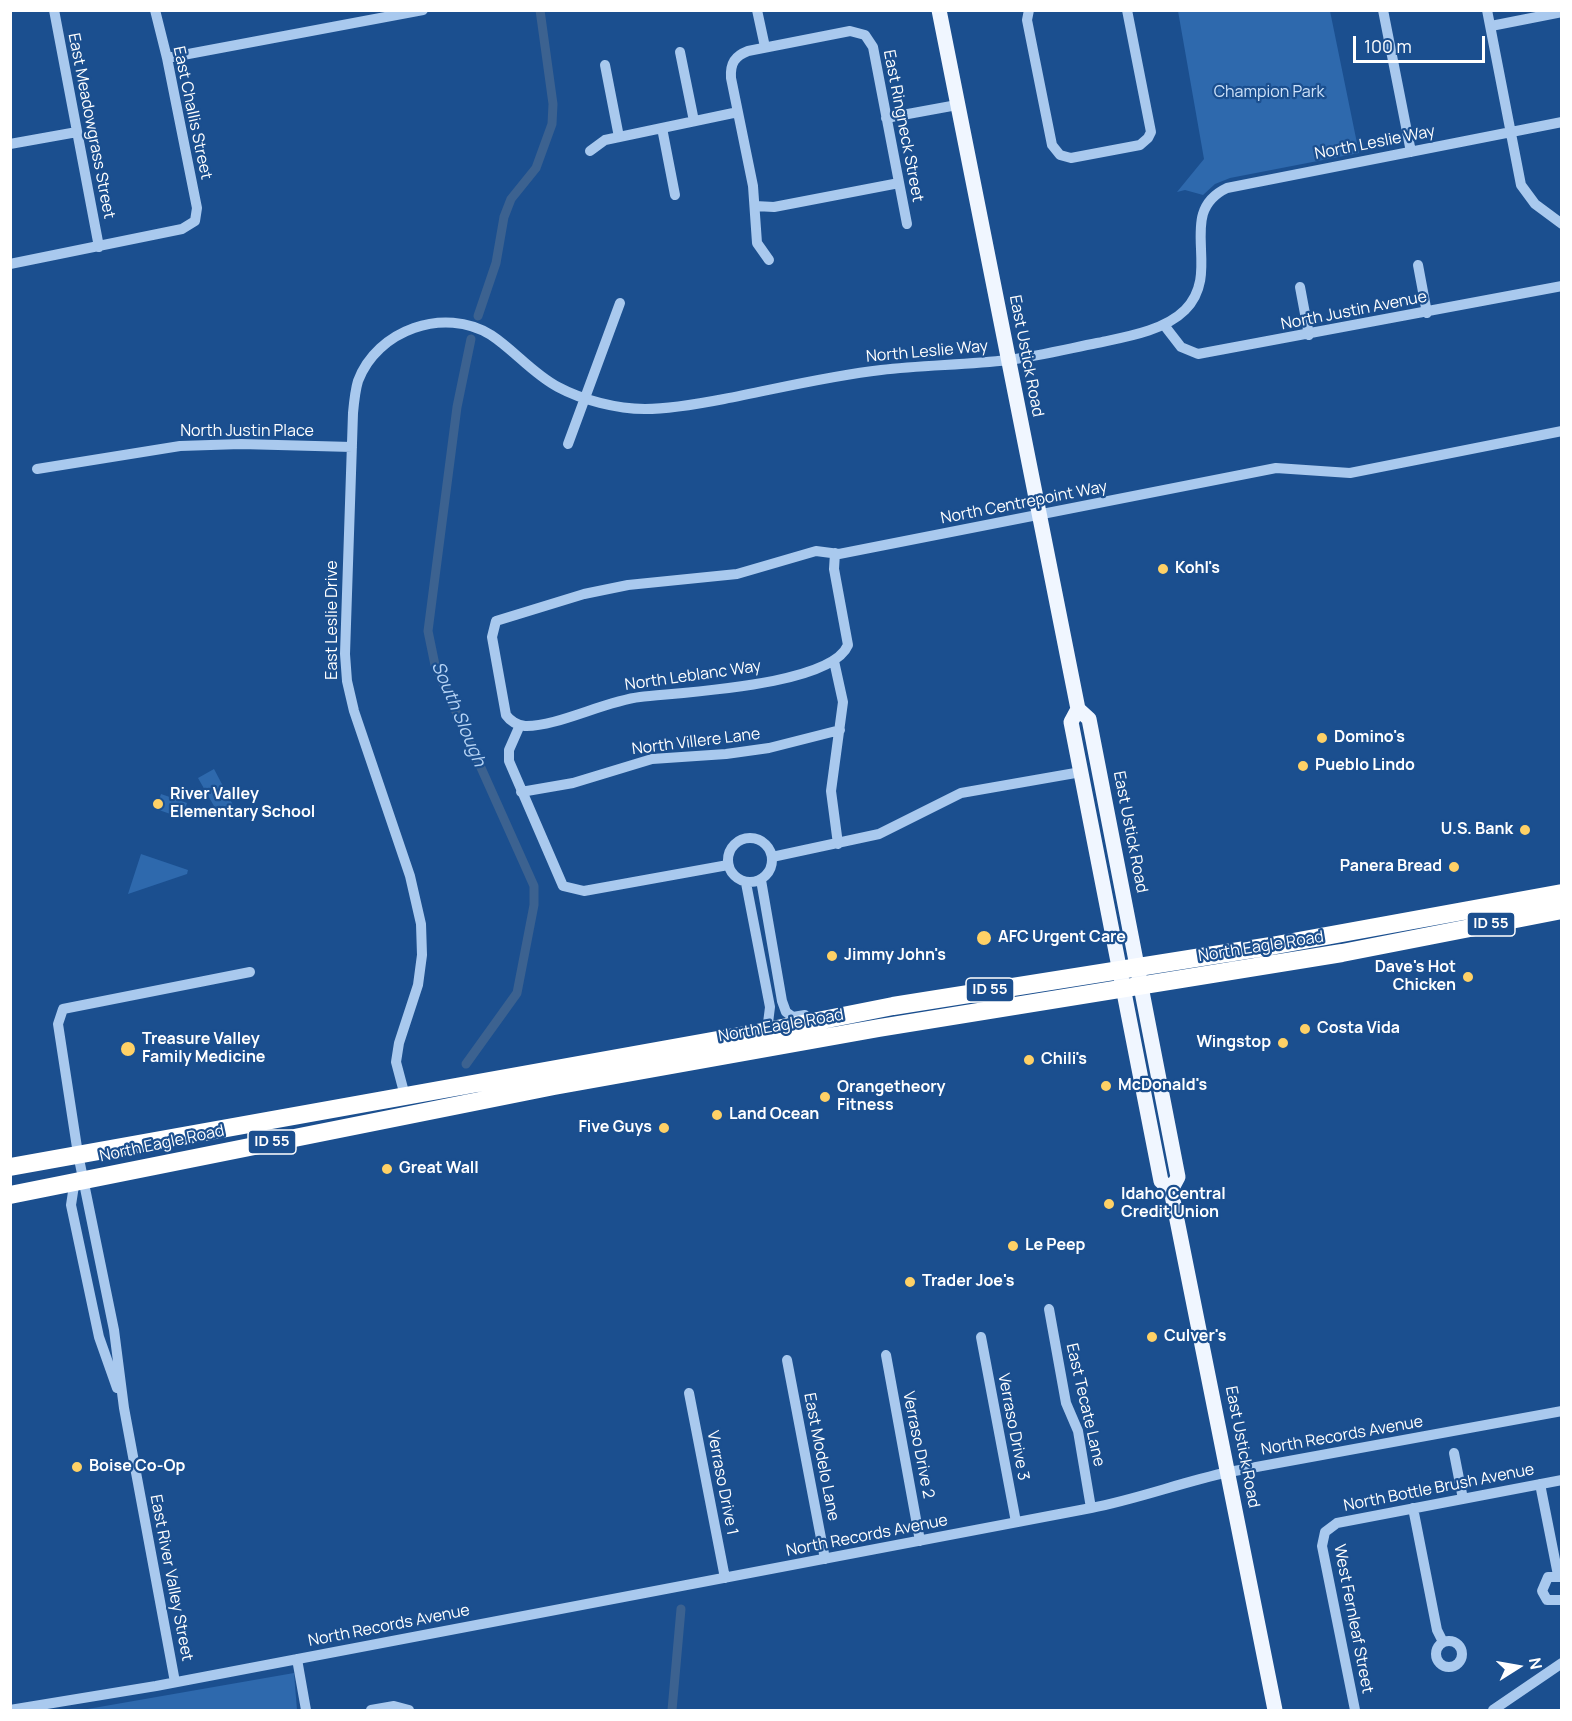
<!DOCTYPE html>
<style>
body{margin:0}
#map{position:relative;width:1572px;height:1721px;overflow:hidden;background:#1b4f8f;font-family:Manrope,sans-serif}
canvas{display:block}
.frame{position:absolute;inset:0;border:12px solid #fff;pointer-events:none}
.north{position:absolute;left:1488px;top:1637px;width:60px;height:60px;-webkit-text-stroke:4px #1b4f8f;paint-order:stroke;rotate:79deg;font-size:16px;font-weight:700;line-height:24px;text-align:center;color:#fff}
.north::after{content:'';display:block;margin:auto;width:21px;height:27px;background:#fff;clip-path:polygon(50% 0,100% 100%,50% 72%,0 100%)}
.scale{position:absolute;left:1353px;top:36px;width:132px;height:27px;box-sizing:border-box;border:3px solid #fff;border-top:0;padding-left:8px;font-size:18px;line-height:21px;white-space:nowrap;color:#fff;-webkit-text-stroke:4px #1b4f8f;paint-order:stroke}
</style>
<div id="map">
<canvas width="1572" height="1721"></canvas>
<div class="frame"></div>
<div class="north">N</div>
<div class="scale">100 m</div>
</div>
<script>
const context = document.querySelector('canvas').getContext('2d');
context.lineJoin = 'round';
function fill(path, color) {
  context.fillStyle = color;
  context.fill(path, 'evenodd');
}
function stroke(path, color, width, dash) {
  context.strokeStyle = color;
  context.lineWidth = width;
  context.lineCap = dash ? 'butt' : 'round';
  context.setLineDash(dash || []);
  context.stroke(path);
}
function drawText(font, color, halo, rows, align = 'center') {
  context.font = font + ' Manrope,sans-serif';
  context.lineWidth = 4.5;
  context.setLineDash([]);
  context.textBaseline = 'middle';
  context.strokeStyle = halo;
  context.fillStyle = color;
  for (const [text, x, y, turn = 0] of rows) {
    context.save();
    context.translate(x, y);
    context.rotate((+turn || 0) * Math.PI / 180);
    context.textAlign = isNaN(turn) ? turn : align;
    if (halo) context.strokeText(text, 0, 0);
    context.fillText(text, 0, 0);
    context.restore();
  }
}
const green = new Path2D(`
 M1178,11H1330L1359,153L1230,178L1215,184L1203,195L1185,190L1177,192L1204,159Z
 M214,769L234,807L217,817L214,806L198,778Z
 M161,794L187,803L182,818L156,809Z
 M141,854L188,870L187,874L128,894Z
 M294,1673L297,1710H82Z`);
const canal = new Path2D(`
 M478,316L496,263L504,217L511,199L536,168L552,124L553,104L540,10
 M466,1064L517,993L534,905V886L435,665L428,631L457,407L471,339
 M672,1710L681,1609`);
const minor = new Path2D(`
 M54,10L99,247
 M757,10L765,47
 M1029,10L1027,20L1052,145L1060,155L1071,158L1140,145L1148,138L1151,132L1127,10
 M1383,10L1411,152
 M1487,10L1521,185L1535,204L1562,224
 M1491,26L1562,12
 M680,52L694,121
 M167,58L423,10
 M605,65L619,137
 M886,118L957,105
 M662,128L675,195
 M10,144L77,132
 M590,151L605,140L738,112
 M755,206L774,207L899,183
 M769,260L757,243L753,186L731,78C730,63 735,56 748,51L850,31L865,35L873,47L907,224
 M10,264L182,229L195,221L197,208L167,58L155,10
 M1418,265L1427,313
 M1300,287L1309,335
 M1164,325L1181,347L1198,354L1562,286
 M568,444L620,303
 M37,469L180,446L241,444L352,447
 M835,553L834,569L848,645C831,686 682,692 640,697C605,701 556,727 525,726C517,725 511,722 506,715L492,637L496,621L584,594L628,585L737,574L816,551L839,554L1276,468L1350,473L1562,431
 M834,661L843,702L831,791L838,844
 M520,725L509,750V761L563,886L584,891L728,865
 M521,792L573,783L652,759L726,754L769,748L840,730
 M728 860a22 22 0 1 1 44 0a22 22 0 1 1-44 0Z
 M772,857L879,834L961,793L1081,772
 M761,880L782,1001L786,1012L793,1017L805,1015
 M746,883L770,1007L768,1023L762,1032
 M405,1096L396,1062L399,1043L418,985L422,955L421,924L410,876L354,711L347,681L345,654L353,413C354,402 355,391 358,381C377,330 444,306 491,335C514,350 533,374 558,387C582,400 617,409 645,409C671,409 698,404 724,399C776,389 828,376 881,370C923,365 966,365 1008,360C1038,356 1067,349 1097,343C1125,337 1164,331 1185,310C1224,271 1174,213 1227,188L1562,122
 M75,1179L71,1205L99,1337L117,1388
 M1049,1309L1066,1403L1078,1431L1091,1508
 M981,1337L1016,1522
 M886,1355L920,1541
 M787,1360L825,1559
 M689,1393L725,1578
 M1454,1453L1463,1499
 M1540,1484L1558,1575
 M1413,1508L1437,1630L1443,1642
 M1562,1577H1548L1542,1591L1547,1600H1562
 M1436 1654a13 13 0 1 1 26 0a13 13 0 1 1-26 0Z
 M297,1659L306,1710
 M175,1682L124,1408L114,1330L78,1154L58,1024L63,1009L250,972
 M10,1710L156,1686L1091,1508C1138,1499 1182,1482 1229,1472L1562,1411
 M371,1710L394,1706L409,1710
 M1355,1710L1322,1546L1325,1532L1337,1523L1562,1480
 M1493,1710L1562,1663`);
const major = new Path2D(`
 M939,10L1078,709L1089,719L1178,1177L1171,1190
 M1078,709L1071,722L1161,1181L1171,1190L1275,1710`);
const highway = new Path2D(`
 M10,1167L762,1032L893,1006L1271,946L1562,893
 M10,1195L554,1086L879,1028L1342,953L1562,910`);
const markers = [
 [1163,569,6,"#ffd166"],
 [1322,738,6,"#ffd166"],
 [1303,766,6,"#ffd166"],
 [158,804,6,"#ffd166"],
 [1525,830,6,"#ffd166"],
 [1454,867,6,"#ffd166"],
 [984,938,8,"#ffd166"],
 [832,956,6,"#ffd166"],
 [1468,977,6,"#ffd166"],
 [1305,1029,6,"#ffd166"],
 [1283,1043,6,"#ffd166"],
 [128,1049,8,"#ffd166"],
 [1029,1060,6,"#ffd166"],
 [1106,1086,6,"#ffd166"],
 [825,1097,6,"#ffd166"],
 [717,1115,6,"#ffd166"],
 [664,1128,6,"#ffd166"],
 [387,1169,6,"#ffd166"],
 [1109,1204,6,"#ffd166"],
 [1013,1246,6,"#ffd166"],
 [910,1282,6,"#ffd166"],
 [1152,1337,6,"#ffd166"],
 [77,1467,6,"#ffd166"]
];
const shields = [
 [1491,924,48],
 [990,990,48],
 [272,1142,48]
];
const shieldNames = [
 ["ID 55",1491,924],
 ["ID 55",990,990],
 ["ID 55",272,1142]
];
const parkNames = [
 ["Champion Park",1269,93]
];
const streetNames = [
 ["East Challis Street",192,113,78],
 ["East Meadowgrass Street",91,126,79],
 ["East Ringneck Street",903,126,79],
 ["North Leslie Way",1375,143,-11],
 ["North Justin Avenue",1354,311,-11],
 ["North Leslie Way",927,352,-5],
 ["East Ustick Road",1026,356,79],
 ["North Justin Place",247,432],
 ["North Centrepoint Way",1024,503,-11],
 ["East Leslie Drive",333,620,-90],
 ["North Leblanc Way",693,676,-8],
 ["North Villere Lane",696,742,-7],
 ["East Ustick Road",1130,832,79],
 ["North Eagle Road",1261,947,-9],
 ["North Eagle Road",781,1026,-10],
 ["North Eagle Road",162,1144,-12],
 ["East Tecate Lane",1085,1405,77],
 ["Verraso Drive 3",1013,1427,79],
 ["North Records Avenue",1342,1436,-10],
 ["Verraso Drive 2",918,1445,79],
 ["East Ustick Road",1242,1447,79],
 ["East Modelo Lane",821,1457,79],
 ["Verraso Drive 1",722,1483,79],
 ["North Bottle Brush Avenue",1439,1488,-11],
 ["North Records Avenue",867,1536,-11],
 ["East River Valley Street",171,1578,79],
 ["West Fernleaf Street",1353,1619,79],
 ["North Records Avenue",389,1626,-11]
];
const poiNames = [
 ["Kohl's",1175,569],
 ["Domino's",1334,738],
 ["Pueblo Lindo",1315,766],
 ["River Valley",170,795],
 ["Elementary School",170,813],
 ["U.S. Bank",1513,830,"right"],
 ["Panera Bread",1442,867,"right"],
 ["AFC Urgent Care",998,938],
 ["Jimmy John's",844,956],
 ["Dave's Hot",1456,968,"right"],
 ["Chicken",1456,986,"right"],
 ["Costa Vida",1317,1029],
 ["Treasure Valley",142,1040],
 ["Family Medicine",142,1058],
 ["Wingstop",1271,1043,"right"],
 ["Chili's",1041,1060],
 ["McDonald's",1118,1086],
 ["Orangetheory",837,1088],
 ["Fitness",837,1106],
 ["Land Ocean",729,1115],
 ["Five Guys",652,1128,"right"],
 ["Great Wall",399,1169],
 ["Idaho Central",1121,1195],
 ["Credit Union",1121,1213],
 ["Le Peep",1025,1246],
 ["Trader Joe's",922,1282],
 ["Culver's",1164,1337],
 ["Boise Co-Op",89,1467]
];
const waterNames = [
 ["South Slough",458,714,67]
];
fill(green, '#2e69ad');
stroke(canal, '#3c6290', 9);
stroke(minor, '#a9c9ee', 10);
stroke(major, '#f0f6ff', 15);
stroke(highway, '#fff', 18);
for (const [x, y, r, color] of markers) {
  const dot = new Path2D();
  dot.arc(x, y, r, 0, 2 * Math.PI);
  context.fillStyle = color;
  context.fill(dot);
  stroke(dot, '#1b4f8f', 2);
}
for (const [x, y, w] of shields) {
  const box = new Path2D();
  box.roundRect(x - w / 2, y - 12, w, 24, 4.5);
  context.fillStyle = '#1b4f8f';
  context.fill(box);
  stroke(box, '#fff', 1.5);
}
drawText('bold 15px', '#fff', null, shieldNames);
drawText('16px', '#cfe3fa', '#1b4f8f', parkNames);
drawText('16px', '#fff', '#1b4f8f', streetNames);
drawText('bold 16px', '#fff', '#1b4f8f', poiNames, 'left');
drawText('italic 18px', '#b5d3f5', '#1b4f8f', waterNames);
</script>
